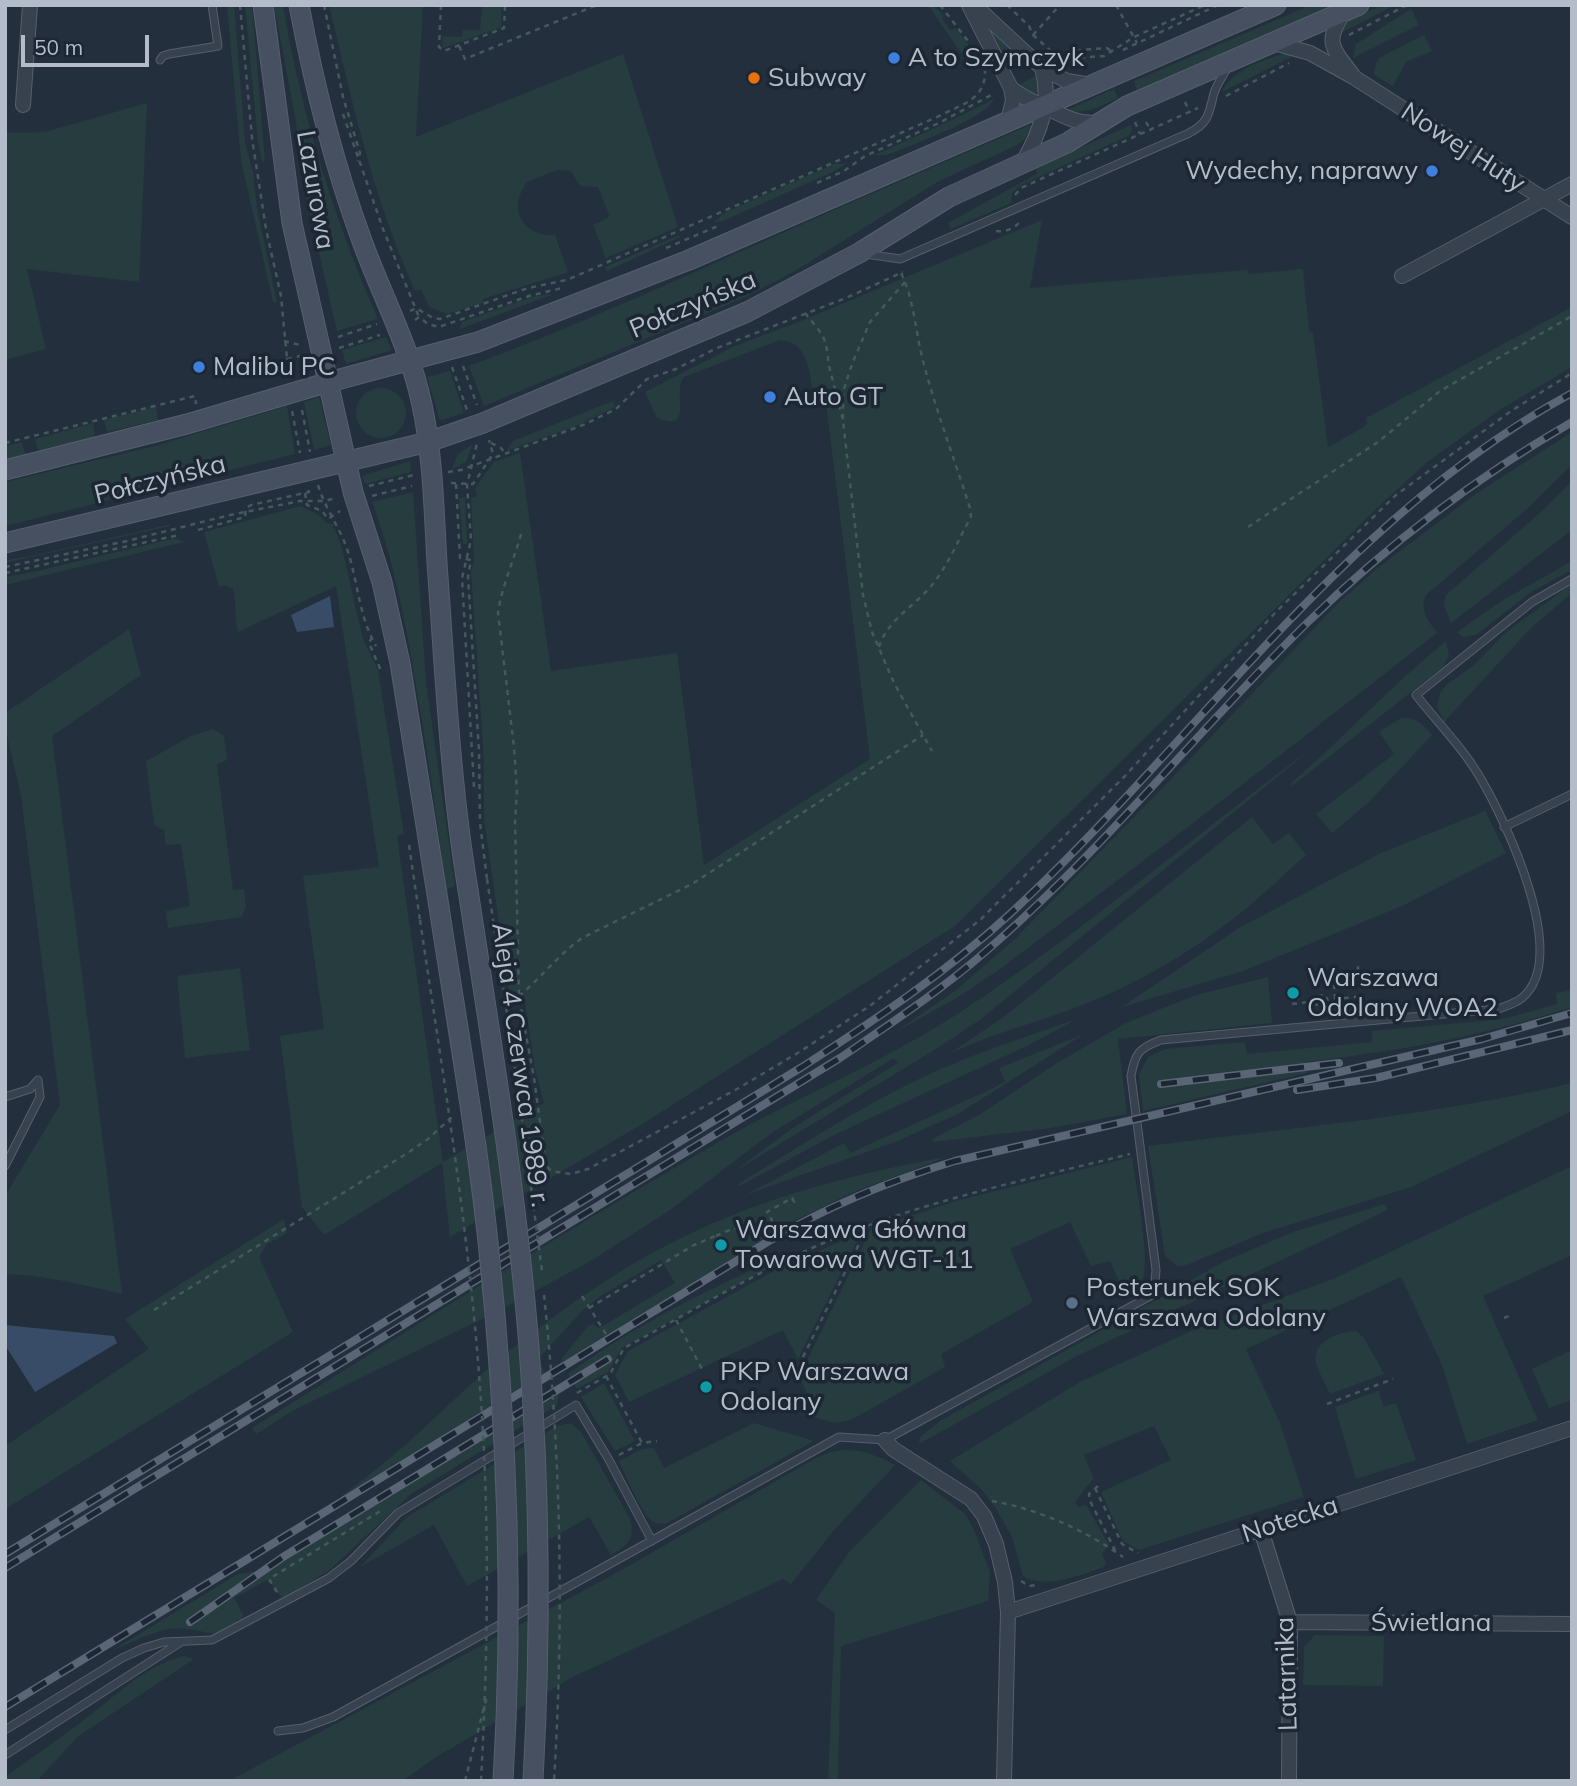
<!DOCTYPE html>
<meta charset="utf-8">
<style>
body{margin:0}
#map{position:relative;width:1577px;height:1786px;overflow:hidden;background:#242f3e;font-family:Mulish,sans-serif}
canvas{display:block}
.frame{position:absolute;inset:0;border:7px solid #b4bcc9;pointer-events:none}
.scale{position:absolute;left:21px;top:35px;width:128px;height:32px;box-sizing:border-box;border:4px solid #b4bcc9;border-top:0;padding-left:9px;font-size:21px;line-height:24px;white-space:nowrap;color:#b4bcc9;-webkit-text-stroke:5px #1d2633;paint-order:stroke}
</style>
<div id="map">
<canvas width="1577" height="1786"></canvas>
<div class="frame"></div>
<div class="scale">50 m</div>
</div>
<script>
const context = document.querySelector('canvas').getContext('2d');
context.lineJoin = 'round';
function fill(path, color) {
  context.fillStyle = color;
  context.fill(path, 'evenodd');
}
function stroke(path, color, width, dash) {
  context.strokeStyle = color;
  context.lineWidth = width;
  context.lineCap = dash ? 'butt' : 'round';
  context.setLineDash(dash || []);
  context.stroke(path);
}
function drawText(font, color, halo, rows, align = 'center') {
  context.font = font + ' Mulish,sans-serif';
  context.lineWidth = 7;
  context.setLineDash([]);
  context.textBaseline = 'middle';
  context.strokeStyle = halo;
  context.fillStyle = color;
  for (const [text, x, y, turn = 0] of rows) {
    context.save();
    context.translate(x, y);
    context.rotate((+turn || 0) * Math.PI / 180);
    context.textAlign = isNaN(turn) ? turn : align;
    if (halo) context.strokeText(text, 0, 0);
    context.fillText(text, 0, 0);
    context.restore();
  }
}
const green = new Path2D(`
 M227,5H234L245,141L253,173L257,208L277,303L273,302L241,160Z
 M245,5H251L253,15L265,161L262,162L258,143Z
 M274,5H283C301,113 334,219 378,319L337,331L307,201L296,122Z
 M329,5H423L416,137L623,54L678,227L606,258L593,225L608,218L609,215L598,187L580,186L571,171L557,170L527,182C523,188 519,195 518,203C516,224 536,237 555,235L568,272L483,299V303L447,314L429,307L421,289L415,291C374,200 352,102 329,5Z
 M482,5H502L501,27L443,48L442,36L462,37L463,30H480Z
 M928,5H933L944,16L942,18L950,30L955,28L964,38L975,55L966,60Z
 M1311,5H1333L1137,90L1134,81Z
 M1383,5H1395L1337,35C1347,17 1365,13 1383,5Z
 M1411,9L1419,25L1353,58L1356,44Z
 M984,22L1024,57L1009,65Z
 M1424,35L1432,51L1406,62L1393,86L1374,75L1376,63L1379,58Z
 M1286,53H1299L1222,92C1231,70 1265,59 1286,53Z
 M1039,74L1038,92L1030,95L1026,93L1020,84Z
 M1114,89L1118,98C1103,105 1084,116 1067,110Z
 M994,99C986,119 909,146 887,155H875L952,120Z
 M147,103L139,282L27,269L46,349L5,360V133L45,132Z
 M1035,123L1031,134L1017,145L939,181L795,271L748,296L484,406L469,366C578,326 682,277 787,231C869,194 952,159 1035,123Z
 M1131,125L1132,131L1128,136L1021,185L1012,193L1011,203L951,229L948,223L1037,174L1036,168Z
 M834,164H845L835,171L723,221L713,223L724,213Z
 M1042,220L1030,288L1247,270L1249,274L1303,269L1309,331L1313,333L1328,447L1364,427L1367,423L1366,418L1572,307V367L1501,409L1426,463L1378,507L955,926L639,1126L450,1237L442,1163L324,1235L302,1207L280,1036L324,1029L303,876L379,867L336,586L238,632C234,617 237,604 233,589L226,585L219,587L204,532L301,506L319,515L326,523L333,524L342,548L363,639L378,670L404,834L397,836L443,1162L544,1103L535,1069L523,990L510,998L484,820V760L471,572L474,561L471,498L477,496L475,488L494,462L520,453L551,671L677,653L704,865L870,759L824,387L812,388C809,366 806,342 780,340L684,377C671,389 696,434 657,418L645,392L735,346L801,321Z
 M679,235L680,237L607,271L605,267Z
 M551,294V295L460,329L462,322L531,297Z
 M386,337L392,350L346,364L342,350Z
 M450,371L464,413L442,420L439,418L427,377Z
 M356 413a25 25 0 1 1 50 0a25 25 0 1 1-50 0Z
 M319,397L331,445L314,450L304,402Z
 M613,401L615,407L576,426L506,451L513,441Z
 M287,406L295,454L5,526V482L155,446Z
 M156,407L158,420L107,432L104,420Z
 M93,423L95,434L92,438L40,450L38,449L35,439Z
 M1572,432V465L1528,508L1426,595C1419,611 1428,620 1437,633L1188,827L1000,969L960,996L894,1033L956,990L1016,938L1172,778L1338,603L1380,566L1477,493Z
 M22,442L25,454L5,459V446Z
 M473,444L466,462L452,469L458,454Z
 M410,461L411,472L365,484L362,476Z
 M1572,481V530L1451,623L1444,606L1446,595L1542,511Z
 M413,492L426,682L455,886L446,890C437,816 426,742 413,668C403,611 392,556 372,502Z
 M465,497L467,537V544H463L459,498Z
 M167,525L170,526L5,563V560L32,556Z
 M175,538L184,542L5,585V577L37,571Z
 M1572,561V570L1531,592L1476,635L1463,637L1457,632L1500,602Z
 M1572,584V593L1532,627L1444,722L1437,707L1440,693L1446,685L1473,666L1506,632Z
 M129,629L141,675L52,736L122,1294C84,1285 45,1275 5,1274V1196L60,1105L21,796L5,727V713Z
 M1446,641L1449,655L1443,667L1292,786L1291,783C1344,738 1391,685 1446,641Z
 M1401,718C1416,717 1423,724 1432,735L1368,803L1332,833L1316,814L1394,754L1379,732Z
 M213,729L224,736L227,760L217,764L233,890L244,889L246,907L241,917L168,928L166,911L190,906L181,844L166,845L164,830L154,825L146,761L191,736Z
 M1316,745L981,1019L944,1044L732,1173L794,1127L898,1063L894,1058L773,1132L670,1210L594,1259L497,1312L294,1410L256,1434L252,1428C409,1330 564,1231 724,1139C800,1096 881,1063 954,1016C1081,934 1195,835 1316,745Z
 M1485,811L1506,853L1402,906L1243,971L1122,1007L1239,928L1381,853Z
 M1252,817L1273,844L1289,833L1306,855C1282,876 1259,899 1233,919C1194,949 1150,976 1104,996C1053,1019 999,1030 949,1054L1005,1016Z
 M240,968L250,1050L185,1058L177,976Z
 M1268,977L1272,1023L1118,1039L1127,1114L1051,1128L933,1142L932,1139L979,1115L1057,1063L1126,1023L1196,995Z
 M1572,990V1007C1484,1036 1398,1051 1306,1062L1307,1073L1143,1111L1139,1074L1148,1057L1165,1049L1245,1042L1247,1054L1372,1042V1031L1503,1019L1557,1004L1556,993Z
 M1077,1019L1027,1046L834,1135L740,1186L738,1184C799,1147 858,1108 923,1077C972,1054 1025,1037 1077,1019Z
 M1084,1034L958,1114L895,1142L745,1195L844,1143L850,1153L987,1091L1005,1082L999,1068Z
 M1572,1083V1111L1411,1187L1263,1233L1184,1266H1177L1165,1256L1148,1146C1290,1128 1433,1116 1572,1083Z
 M947,1157L856,1191L792,1222L561,1363L562,1358L588,1326L593,1324L599,1328L675,1283L661,1260L599,1297L583,1310L538,1359L545,1372L338,1499C357,1484 377,1469 396,1453C439,1416 478,1374 523,1340C572,1302 624,1266 679,1239C764,1197 855,1173 947,1157Z
 M1132,1157C1135,1181 1152,1264 1142,1281C1138,1288 1131,1292 1125,1295L1110,1261L1091,1266L1070,1222L1010,1249L1033,1302L941,1354L945,1367L851,1420L835,1423L784,1409L809,1397L799,1377L871,1229L956,1201Z
 M1572,1166V1255L1483,1296L1538,1420L1467,1444L1442,1365L1401,1277L1246,1349L1280,1423L1304,1497L1139,1550L1123,1541L1101,1492L1171,1460L1154,1426L1084,1455L1094,1479C1085,1486 1082,1494 1075,1502L1078,1507L1086,1505L1109,1545L1102,1554L1106,1563L1104,1567C1080,1575 1046,1590 1023,1576L1012,1537L995,1507L981,1489L950,1461L1080,1382L1191,1331L1333,1279Z
 M1385,1204L1388,1210L1077,1356L919,1444L920,1437L940,1421L1227,1260L1293,1232Z
 M284,1219L287,1233L267,1244L259,1257L293,1332L5,1509V1446L149,1349L125,1319Z
 M861,1233L798,1359L783,1330L629,1402L615,1375L628,1351L787,1264Z
 M776,1259L779,1262L622,1348L608,1372L577,1389L568,1374C632,1327 703,1292 776,1259Z
 M1356,1331L1364,1338L1384,1374L1330,1394C1326,1384 1318,1372 1316,1362C1313,1340 1339,1332 1356,1331Z
 M1572,1350V1400L1549,1408L1532,1369Z
 M604,1383L635,1441L615,1451L581,1397Z
 M1378,1391L1384,1407L1396,1403L1416,1460L1356,1479L1335,1407Z
 M559,1394L557,1405L411,1494L332,1568L288,1596L282,1597L277,1593L269,1579L234,1598L243,1614L242,1620C214,1646 199,1624 169,1629C149,1633 129,1644 111,1651L238,1574L270,1569Z
 M571,1423L581,1432L630,1519C636,1538 627,1546 611,1555L589,1517L467,1586L434,1525L360,1567L407,1517L557,1426Z
 M754,1423L814,1441L667,1523C662,1524 656,1524 651,1520C641,1513 625,1474 619,1461L642,1449L654,1448L664,1468Z
 M844,1450C864,1450 878,1456 895,1465L835,1529L791,1584L783,1579L573,1677L436,1757L402,1781H229L620,1571L816,1458L830,1452Z
 M921,1480L965,1514L974,1530L990,1572L988,1601L841,1646L838,1781H828L835,1613L816,1600L849,1552Z
 M1315,1635L1384,1636L1383,1686L1303,1685L1304,1647Z
 M184,1656L194,1659L77,1737L37,1781H5V1777C33,1757 62,1737 89,1716C119,1693 146,1665 184,1656Z`);
const water = new Path2D(`
 M330,596L334,627L297,632L291,615Z
 M5,1325L114,1336L117,1343L35,1392L5,1345Z`);
const path = new Path2D(`
 M240,5L252,138L266,229L281,296L287,359L291,374
 M324,5L343,97L360,153L358,161
 M441,5L439,47L444,51L504,28L505,5
 M940,5L968,41
 M1007,5L1029,26L1033,35L1052,52L1107,48L1112,52
 M1116,5L1137,43
 M1033,35L1060,5
 M1349,35L1407,5
 M459,46L465,59L597,5
 M1123,50L1218,5
 M1060,59L1104,56L1134,37L1205,5
 M1226,96L1289,63
 M1185,102L1190,113
 M343,114L383,229L419,317
 M1135,122L1140,134
 M1146,122L1151,131
 M817,183L844,171L865,156L939,123L995,93
 M1015,195L1021,188L1198,108
 M996,231C1005,232 1015,229 1020,221
 M666,248L718,226
 M905,282L870,322L852,364L843,392V421L863,595L872,632L894,683L932,751
 M410,311L416,308L433,318L440,319L528,288L567,280L937,117C960,105 986,100 985,71
 M805,313L822,334L826,344L829,366L843,420
 M415,320L419,317L428,324L439,327L529,296L562,288
 M338,337L377,324
 M284,341L300,345
 M339,348L380,335
 M287,359L305,355
 M463,366L477,405
 M452,367L467,410
 M283,378V362L287,359
 M302,410L310,452
 M292,411L300,453
 M5,443L195,396L196,404
 M491,443L501,448L505,453
 M448,472L461,470L583,425L616,409L647,379L676,369L717,348L846,298L903,272
 M451,483L473,484L493,454L489,440
 M456,484L460,558L471,560L468,577L479,751L480,823L487,879
 M318,485C324,506 338,525 346,546C358,579 358,615 376,646
 M369,486L414,475
 M305,493L307,505L322,511L328,519L340,511
 M372,496L412,486
 M1248,527L1378,442L1440,391L1572,316
 M198,530L245,517L246,508L251,505L309,492L308,489
 M521,534C514,560 502,585 498,613L514,747L517,791L515,821L519,997L534,1078L546,1165L551,1171L571,1174L588,1169L737,1089L801,1051L871,1005L980,920L1124,777L1275,613L1396,495L1511,411L1572,373
 M5,567L127,541L230,515L300,501H324L337,498
 M5,573L179,535
 M372,637L369,643L382,673
 M879,647C887,620 915,606 932,585C949,564 958,540 971,517L970,508C954,458 935,408 922,357C915,328 914,300 901,273
 M474,787L462,578L471,540L467,485L477,443
 M409,845L420,920
 M519,996C541,978 558,955 582,938L692,884L923,735
 M1318,996L1326,995L1327,1000L1363,996L1365,1009
 M1335,999L1333,973L1358,970V964
 M1316,1001L1318,1015
 M1292,1004L1327,1000
 M513,1062L525,1045
 M716,1236L734,1228L749,1233L772,1220L767,1212L792,1198L794,1202L789,1205
 M582,1296L606,1334
 M589,1308L694,1245L715,1236
 M154,1310L406,1154L428,1139L453,1116
 M1504,1318L1511,1315
 M676,1320L702,1369
 M794,1375L868,1226
 M606,1376L642,1443
 M577,1393L610,1374L624,1348C693,1311 760,1269 833,1239C928,1200 1030,1179 1130,1154
 M1327,1404L1393,1379
 M619,1455L642,1443L657,1441
 M1098,1486L1089,1494L1090,1501L1116,1552
 M1095,1488L1122,1544L1138,1553
 M992,1501C1038,1509 1085,1530 1123,1557
 M1021,1581L1029,1586L1037,1585
 M277,1592L269,1579L382,1510
 M465,1781L487,1696`);
const lane = new Path2D(`
 M160,60L163,56L169,54L218,46L212,5
 M866,254L900,259L1189,133C1209,123 1209,113 1214,93C1217,84 1223,76 1227,68
 M1504,827L1572,794
 M5,1097L30,1089L38,1080
 M5,1166L40,1097L38,1080
 M5,1730L122,1658L144,1648L164,1642L212,1640L329,1578L351,1561L398,1513L576,1405L609,1460L652,1541
 M278,1731L303,1728L333,1717L839,1437L885,1440L1154,1294L1156,1270L1131,1076C1135,1053 1139,1048 1161,1040L1498,1009C1506,1006 1516,1003 1522,998C1571,957 1506,822 1481,779C1464,749 1437,722 1416,695L1532,602L1572,579
 M5,1755L181,1642`);
const street = new Path2D(`
 M969,5L1011,88L1013,100L1008,122
 M974,5L1042,68L1067,81L1090,85
 M1344,12C1324,42 1332,48 1352,74
 M1274,43L1310,53L1355,78L1572,217
 M1011,88C1022,98 1033,101 1045,107C1065,117 1075,123 1098,123
 M23,105L30,5
 M1023,162C1040,133 1052,101 1042,68
 M1402,276L1572,184
 M885,1440L893,1449L971,1499L984,1516L996,1544L1005,1582L1008,1612L1004,1781
 M1261,1530L1290,1622L1289,1781
 M1008,1612L1572,1428
 M1290,1622L1572,1624`);
const secondary = new Path2D(`
 M263,5L292,223L353,492L382,582L400,663L439,907
 M299,5C314,85 334,165 362,241C382,296 410,347 422,405C433,456 434,511 437,563C445,672 450,782 468,890
 M5,470L187,424L329,382L478,342L689,260L1276,5
 M5,543L428,442L483,423L747,312L859,253L949,197L1067,143L1127,106L1359,5`);
const rail = new Path2D(`
 M1161,1084L1339,1063
 M1297,1090L1376,1078L1572,1030
 M5,1554L802,1067C875,1020 947,972 1011,913C1197,741 1344,516 1572,393
 M5,1568L840,1058C890,1024 940,991 985,952C1102,852 1198,730 1307,623C1387,545 1475,478 1572,422
 M190,1622L283,1557L608,1359
 M5,1707L769,1241C828,1206 889,1181 955,1161L1482,1039L1572,1013`);
const pathBridge = new Path2D(`
 M487,879L517,1080L542,1271
 M420,920C443,1075 469,1231 480,1388C490,1519 488,1650 481,1781
 M544,1295C561,1456 564,1619 554,1781`);
const secondaryBridge = new Path2D(`
 M468,890C491,1042 517,1194 529,1347C540,1492 541,1636 533,1781
 M439,907C456,1019 476,1130 488,1242C507,1421 514,1601 503,1781`);
const markers = [
 [894,58,7,"#3f7fe0"],
 [754,78,7,"#e8710a"],
 [1432,171,7,"#3f7fe0"],
 [199,367,7,"#3f7fe0"],
 [770,397,7,"#3f7fe0"],
 [1293,993,7,"#0f9aa8"],
 [721,1245,7,"#0f9aa8"],
 [1072,1303,7,"#5c6f8a"],
 [706,1387,7,"#0f9aa8"]
];
const poiNames = [
 ["A to Szymczyk",908,58],
 ["Subway",768,78],
 ["Wydechy, naprawy",1418,171,"right"],
 ["Malibu PC",213,367],
 ["Auto GT",784,397],
 ["Warszawa",1307,978],
 ["Odolany WOA2",1307,1008],
 ["Warszawa Główna",735,1230],
 ["Towarowa WGT-11",735,1260],
 ["Posterunek SOK",1086,1288],
 ["Warszawa Odolany",1086,1318],
 ["PKP Warszawa",720,1372],
 ["Odolany",720,1402]
];
const streetNames = [
 ["Nowej Huty",1463,148,33],
 ["Lazurowa",315,190,80],
 ["Połczyńska",693,305,-23],
 ["Połczyńska",160,480,-14],
 ["Aleja 4 Czerwca 1989 r.",520,1065,82],
 ["Notecka",1290,1520,-18],
 ["Świetlana",1431,1623],
 ["Latarnika",1287,1674,-92]
];
fill(green, '#263c3f');
fill(water, '#394c67');
stroke(lane, '#565f6c', 9);
stroke(street, '#565f6c', 16);
stroke(secondary, '#565f6c', 21);
stroke(path, '#44595c', 2.5, [5, 5]);
stroke(lane, '#38414e', 7);
stroke(street, '#38414e', 14);
stroke(secondary, '#465061', 19);
stroke(rail, '#5a6575', 8);
stroke(rail, '#1d2633', 5, [16]);
stroke(secondaryBridge, '#565f6c', 21, []);
stroke(pathBridge, '#44595c', 2.5, [5, 5]);
stroke(secondaryBridge, '#465061', 19);
for (const [x, y, r, color] of markers) {
  const dot = new Path2D();
  dot.arc(x, y, r, 0, 2 * Math.PI);
  context.fillStyle = color;
  context.fill(dot);
  stroke(dot, '#1d2633', 2.5);
}
drawText('26px', '#b4bcc9', '#1d2633', poiNames, 'left');
drawText('26px', '#b4bcc9', '#1d2633', streetNames);
</script>
